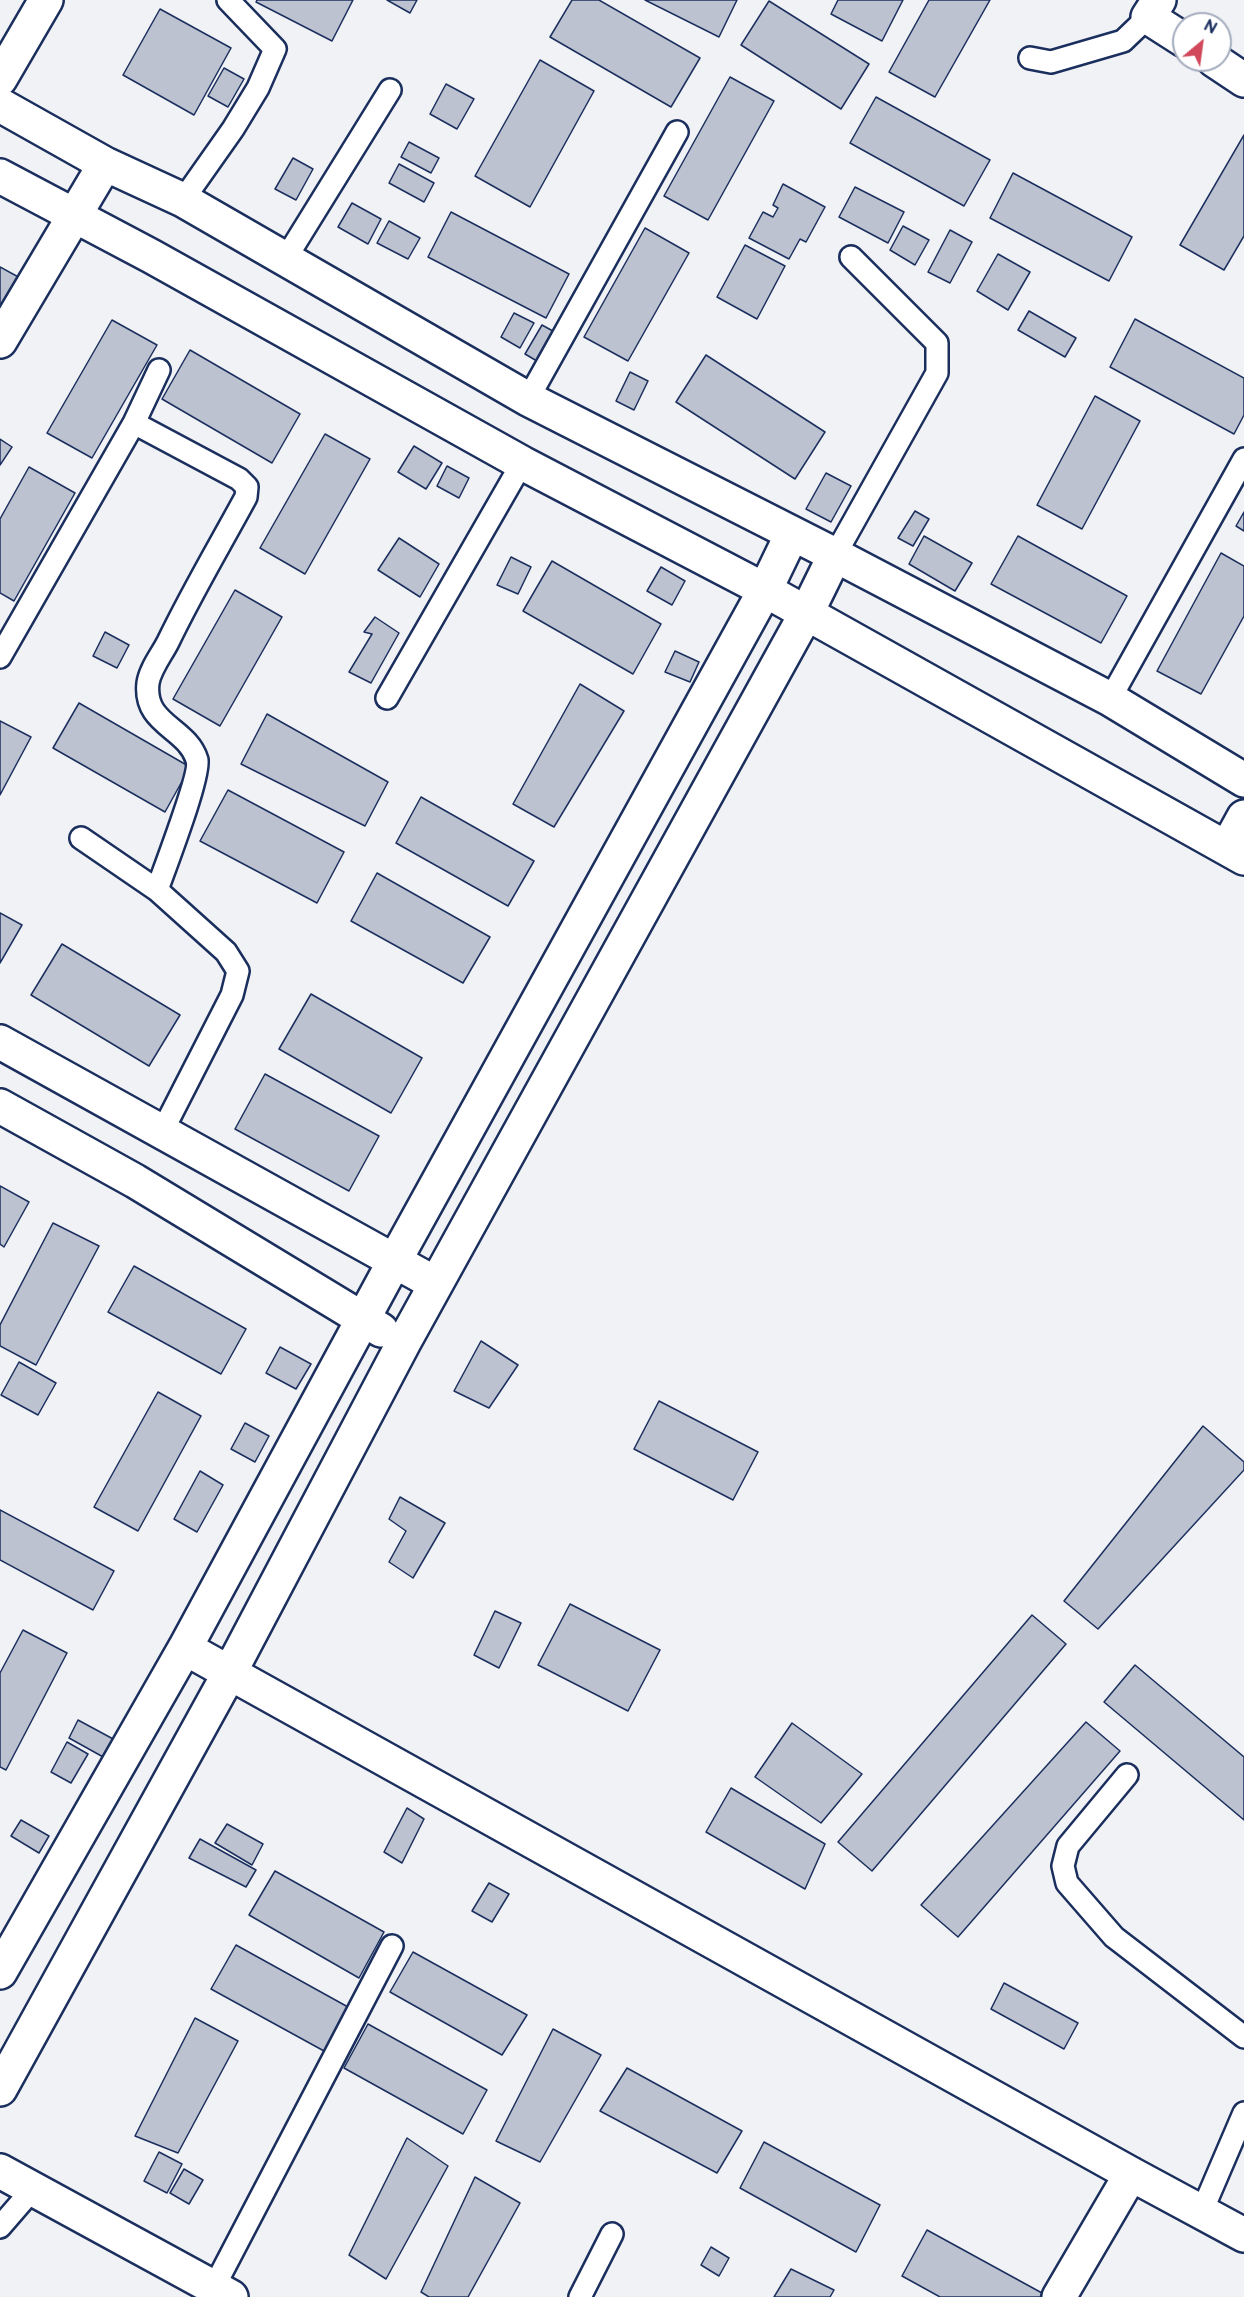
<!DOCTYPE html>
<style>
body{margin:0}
#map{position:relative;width:1244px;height:2297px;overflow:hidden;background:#f1f2f5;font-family:"Balsamiq Sans",sans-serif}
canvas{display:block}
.north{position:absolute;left:1172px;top:12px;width:60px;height:60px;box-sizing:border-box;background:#fff;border:2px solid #a4acbf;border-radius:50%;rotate:29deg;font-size:16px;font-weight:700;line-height:24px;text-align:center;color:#1b2f5e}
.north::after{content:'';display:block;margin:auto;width:21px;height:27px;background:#d1495b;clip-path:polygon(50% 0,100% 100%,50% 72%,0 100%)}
</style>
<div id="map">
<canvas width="1244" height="2297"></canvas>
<div class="north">N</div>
</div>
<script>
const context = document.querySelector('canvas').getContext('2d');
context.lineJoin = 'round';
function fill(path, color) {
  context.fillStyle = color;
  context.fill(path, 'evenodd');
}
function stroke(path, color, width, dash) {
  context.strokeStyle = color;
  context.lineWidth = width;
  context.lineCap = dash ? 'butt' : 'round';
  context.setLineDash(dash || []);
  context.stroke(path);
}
const building = new Path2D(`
 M257,0H353L332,41L256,2Z
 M387,0H417L410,13Z
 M572,0H599L700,58L671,107L550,37Z
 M645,0H737L719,37Z
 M838,0H903L882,41L831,14Z
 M929,0H990L935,97L889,72Z
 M769,1L869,64L841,109L741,45Z
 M160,9L231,48L194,115L123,75Z
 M540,60L594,91L530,207L475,176Z
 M224,68L244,79L228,107L208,96Z
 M730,77L774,101L708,220L664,196Z
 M446,84L474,99L457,129L430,114Z
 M876,97L990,160L964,206L850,143Z
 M1244,135V236L1224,270L1180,245Z
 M409,142L439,158L431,173L401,157Z
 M293,158L313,169L296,200L275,189Z
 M399,164L434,183L424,202L389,183Z
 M1013,173L1132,237L1109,281L990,218Z
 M783,184L825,207L806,242L800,239L789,259L749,238L763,212L773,217L778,208L773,205Z
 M855,187L904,212L888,243L839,217Z
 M352,203L381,219L368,244L338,227Z
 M451,212L569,274L546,318L428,257Z
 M389,221L420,238L408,259L377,243Z
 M903,226L929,240L915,265L890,250Z
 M645,228L689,253L628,361L584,337Z
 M950,230L972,242L950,283L928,272Z
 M745,245L785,266L757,319L717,297Z
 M998,254L1030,272L1008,310L977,291Z
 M0,267L22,279L6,311L0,308Z
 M1029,311L1076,338L1065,357L1018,330Z
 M514,313L534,323L520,348L501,337Z
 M1135,319L1244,378V415L1234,434L1110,367Z
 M112,320L157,345L92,458L47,433Z
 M542,325L560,335L542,364L525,354Z
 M190,350L300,414L272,463L162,399Z
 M706,355L825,432L795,479L676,402Z
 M630,372L648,381L634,410L616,401Z
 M1095,396L1140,421L1082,529L1037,505Z
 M325,434L370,459L305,574L260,548Z
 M0,439L12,447L0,465Z
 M414,446L442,463L426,489L398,472Z
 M447,466L469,478L459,498L437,486Z
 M29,467L75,493L14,601L0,593V519Z
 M826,473L851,486L831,522L806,509Z
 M915,511L929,519L913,546L898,538Z
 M1244,512V531L1236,526Z
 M924,536L972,563L955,591L909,564Z
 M1018,536L1127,596L1101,643L991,584Z
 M399,538L439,564L420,597L378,570Z
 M1221,553L1244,566V616L1201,694L1157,671Z
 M511,557L531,567L518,594L497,585Z
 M552,561L661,624L633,674L523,611Z
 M661,567L685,581L672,605L647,591Z
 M235,590L282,617L220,726L173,699Z
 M375,617L399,633L371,683L349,672L372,634L364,632Z
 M105,632L129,645L117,668L93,656Z
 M675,651L699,662L690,682L665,672Z
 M580,684L624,711L554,827L513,804Z
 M79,703L190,767L165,812L53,748Z
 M267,714L388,782L365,826L241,764Z
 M0,721L31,737L0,795Z
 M228,790L344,852L317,903L200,841Z
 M421,797L534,861L508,906L396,843Z
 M377,873L490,937L463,983L351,921Z
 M0,913L22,925L0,963Z
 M62,944L180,1015L149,1066L31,995Z
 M311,994L422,1058L391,1113L279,1049Z
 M265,1074L379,1136L349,1191L235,1129Z
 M0,1186L29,1202L4,1247L0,1244Z
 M53,1223L99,1246L36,1365L0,1346V1325Z
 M134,1266L246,1329L221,1374L108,1312Z
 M481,1341L518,1365L489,1408L454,1391Z
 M280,1347L311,1364L296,1389L266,1373Z
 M19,1362L56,1383L38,1415L1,1395Z
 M158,1392L201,1416L138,1531L94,1507Z
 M659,1401L758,1452L733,1500L634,1449Z
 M245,1423L269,1436L255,1462L231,1449Z
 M1203,1426L1244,1462V1470L1098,1629L1064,1601Z
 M200,1471L223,1485L197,1532L174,1519Z
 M400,1497L445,1523L413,1578L389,1562L406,1531L389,1519Z
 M0,1510L114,1571L93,1610L0,1560Z
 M570,1604L660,1650L628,1711L538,1665Z
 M495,1611L521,1623L499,1668L474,1655Z
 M1032,1615L1066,1644L872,1871L838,1842Z
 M23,1630L67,1653L6,1770L0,1767V1673Z
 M1135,1665L1244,1757V1820L1104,1702Z
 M78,1720L115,1740L105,1758L69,1738Z
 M1086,1722L1120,1751L958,1937L921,1905Z
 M792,1723L862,1774L821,1823L755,1777Z
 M67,1742L88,1754L71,1783L51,1772Z
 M731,1788L825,1844L805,1889L706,1832Z
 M407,1808L424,1819L402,1863L384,1852Z
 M21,1820L49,1836L39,1853L11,1836Z
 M227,1824L263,1844L252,1865L215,1843Z
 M200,1839L256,1870L246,1887L189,1858Z
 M275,1871L384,1932L359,1978L249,1915Z
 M489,1883L509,1894L492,1922L472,1911Z
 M236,1945L348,2007L324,2051L211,1989Z
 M413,1952L527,2015L502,2055L390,1992Z
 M1004,1983L1078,2023L1064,2049L991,2009Z
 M195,2018L238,2041L178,2153L135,2136Z
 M368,2024L487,2090L463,2134L344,2068Z
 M553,2029L601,2055L540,2162L496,2141Z
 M627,2068L742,2131L717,2173L600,2111Z
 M407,2138L448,2166L386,2279L349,2255Z
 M764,2142L880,2205L856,2252L740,2188Z
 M159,2152L182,2164L167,2193L144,2181Z
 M184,2169L203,2180L189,2204L170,2193Z
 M475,2177L520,2203L468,2297H429L421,2292Z
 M927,2230L1042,2293L1040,2297H940L902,2276Z
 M711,2247L729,2258L719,2276L701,2265Z
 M791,2269L834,2290L830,2297H774Z`);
const lane = new Path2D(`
 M1030,58L1051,62L1123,41L1148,17
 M183,200L233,129L258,88L275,49L228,0
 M286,258L390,90
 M528,399L677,132
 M134,423L239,479L247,487L246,497C220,545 192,592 168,642C162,654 150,669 148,683C143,725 187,727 197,760C201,774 164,870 157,890
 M835,555L937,373V343L851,257
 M0,657L134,423L159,370
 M387,698L522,463
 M1110,699L1244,459
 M81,838L157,890L226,952L238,971L232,995L162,1132
 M1127,1775L1068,1846L1063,1866L1067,1883L1114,1937L1244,2037
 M1202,2211L1244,2113
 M0,2227L32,2190
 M214,2287L392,1946
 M580,2297L612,2234`);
const street = new Path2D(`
 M1159,0L1148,17L1184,40
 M1214,60L1244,80
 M0,79L46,0
 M0,105L105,164L183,200L528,399L835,555L1110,699L1244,780
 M0,176L151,256L522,463L765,590L1244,858
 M0,341L105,164
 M1227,848L1244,817
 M0,1042L436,1284
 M0,1106L135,1181L381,1330
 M185,1648L1131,2174L1244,2235
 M0,1972L185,1648L395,1260L765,590L792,534
 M0,2089L230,1672L404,1342L807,612L835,555
 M0,2171L231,2297
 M1059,2297L1131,2174`);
fill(building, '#bcc2d0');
stroke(building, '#1b2f5e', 1.5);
stroke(lane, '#1b2f5e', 26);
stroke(street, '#1b2f5e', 38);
stroke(lane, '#fff', 21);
stroke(street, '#fff', 33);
</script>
